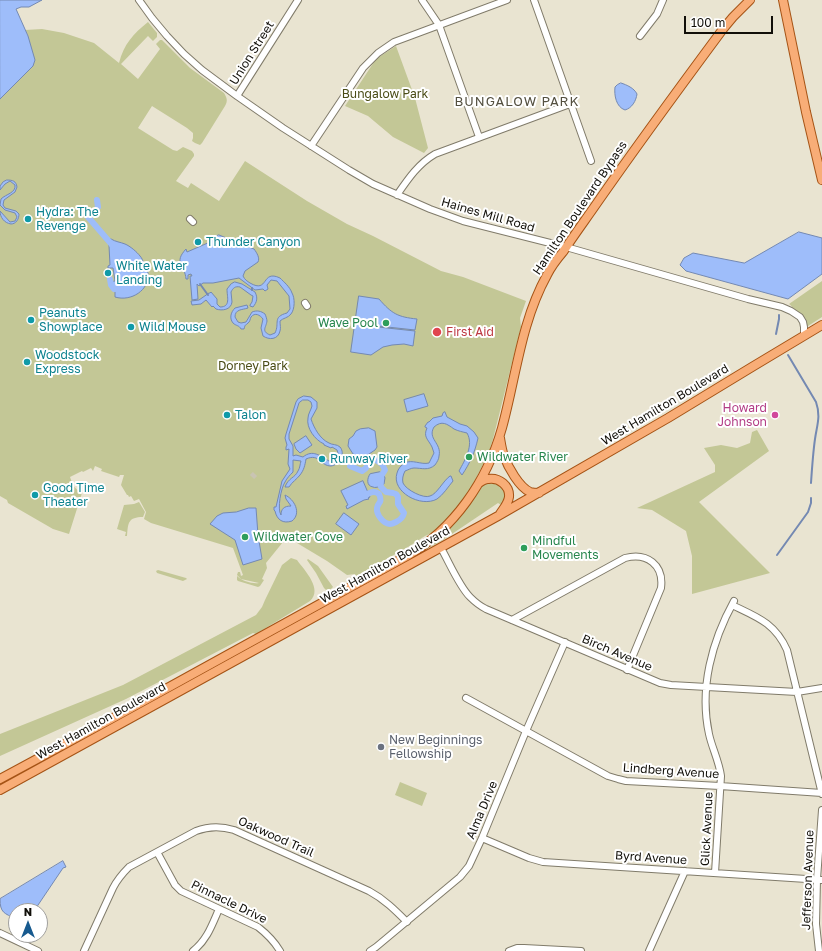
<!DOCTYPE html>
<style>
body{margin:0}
#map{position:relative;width:822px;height:951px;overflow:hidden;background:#e9e4d1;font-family:"Golos Text",sans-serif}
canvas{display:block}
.north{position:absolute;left:8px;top:903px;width:40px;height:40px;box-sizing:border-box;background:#fff;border:1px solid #a09f9d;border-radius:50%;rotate:0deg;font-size:11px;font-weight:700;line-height:16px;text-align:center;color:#110f09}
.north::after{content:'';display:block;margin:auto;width:14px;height:18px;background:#175a8f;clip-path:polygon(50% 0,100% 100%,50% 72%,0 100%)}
.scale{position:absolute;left:684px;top:16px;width:89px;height:18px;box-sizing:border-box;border:2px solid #110f09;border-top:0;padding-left:5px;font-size:12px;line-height:14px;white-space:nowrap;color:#110f09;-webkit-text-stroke:3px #fff;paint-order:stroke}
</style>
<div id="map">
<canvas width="822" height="951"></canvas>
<div class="north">N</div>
<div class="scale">100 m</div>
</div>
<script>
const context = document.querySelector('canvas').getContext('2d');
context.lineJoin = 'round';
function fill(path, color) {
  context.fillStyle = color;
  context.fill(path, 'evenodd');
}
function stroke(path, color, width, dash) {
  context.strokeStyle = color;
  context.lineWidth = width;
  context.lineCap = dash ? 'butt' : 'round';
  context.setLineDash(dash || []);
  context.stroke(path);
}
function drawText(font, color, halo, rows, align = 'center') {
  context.font = font + ' "Golos Text",sans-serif';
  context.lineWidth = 4;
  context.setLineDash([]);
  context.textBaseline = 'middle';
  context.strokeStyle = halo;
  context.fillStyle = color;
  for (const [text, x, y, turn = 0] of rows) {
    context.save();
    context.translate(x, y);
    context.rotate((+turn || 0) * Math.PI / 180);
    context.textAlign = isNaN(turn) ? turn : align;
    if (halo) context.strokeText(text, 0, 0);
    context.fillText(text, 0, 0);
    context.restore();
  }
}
const green = new Path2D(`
 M148,22L157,33V37L153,41L148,36L121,64L138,79L160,49L156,44L160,40H162L190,68L224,93C227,98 228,101 225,106L202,143L200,145L195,143L192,141L193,138V133L187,128L152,106L138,128L173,150L177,151L183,147L192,151L194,154V156L176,181L188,188L191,183L219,201L245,161L307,201L347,224L373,236L441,271L463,277L526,301L520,318L521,327L493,439L488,455L472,486L457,508L432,533L425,536L408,547L356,576L355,574L347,575L327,561L287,537L266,563L267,568L262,579L264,580L260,586L258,587L238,581L237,580V576C242,581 252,584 259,583L241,579L237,575L238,572H240L241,576L243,575L233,548L151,523L144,519L146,512L139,499L134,501L131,496L129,497L128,495H127L121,485L124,475H120L119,477L101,471L102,469L95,466L93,471L91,468L83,472L82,471L70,477C73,486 74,488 82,493L69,534L53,529L8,503L7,500L0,496V80L28,36L25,30L42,29L64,33L94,43L119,63C124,44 133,34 148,22Z
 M396,46L415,98L428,148L424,153L393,137L368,116L345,106L376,59Z
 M822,281V317L808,326H807C806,314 801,315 794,309C792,307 791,305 789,304Z
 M757,430L769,451L699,502L770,573L692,594V556L686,531L652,510L637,508L715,472V465L704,448L721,445L737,448L750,443L752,432Z
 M496,481L505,489L506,499L501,505L498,503L443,540L414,556L483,483Z
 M139,502L145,512L143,517C128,517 128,523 127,536H125L126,532L117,529L124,505L134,504Z
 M291,558L297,560C305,571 323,589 310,601L256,634L253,633L126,699L0,756V734L123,685L256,615L262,607L265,600L282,565Z
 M308,559L318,566L333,587L331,589L326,590L324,588L316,573L307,560Z
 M158,570L186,578L187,579L183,581L157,573L156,571Z
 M400,782L427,793L422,806L395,795Z`);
const water = new Path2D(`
 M0,0H42L29,7H21L16,9L28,36L35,60L33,66L0,99Z
 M621,83C627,85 634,88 637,94C636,101 632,108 625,110C616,107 614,95 615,87L617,85Z
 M7,180C13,180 16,181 17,187L15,192L4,200L3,205L5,208L16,211L19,214C19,219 16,224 11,224C4,223 0,217 0,211L10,222L15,221L17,217L15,213L5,210L0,205L1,199C6,194 16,193 15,185L10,181L5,184L0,190V186L3,182Z
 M799,232L822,238V274L788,299L686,271L680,265L684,258L693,253L744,263Z
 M219,235L254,249C257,253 260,258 258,262L245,271L243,276C245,280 247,281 250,283C269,294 261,269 280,278C284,282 290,287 292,293C295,298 295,309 291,314C288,318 283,318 280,321C280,325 281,328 280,331C278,340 269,340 263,336L261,328L263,319C260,315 255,312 251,317C250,319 250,322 248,323C243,328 246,323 244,329H241C239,325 236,326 233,323C229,318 231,312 235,308L247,305L248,308C242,310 235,309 235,317L238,322L241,323L246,322L252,312C257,310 261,311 265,314C266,316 267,320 267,321C266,328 261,331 270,335L275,333C280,323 272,317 287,313L290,309L289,296L277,281L271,280L267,285L268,289L265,291L263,289L255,290L239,278L213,283H203L199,286L197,284L198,299L192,300L190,276H192L191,274L188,275V279H186C185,265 173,263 186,249L187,252L210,242V241L212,240V238Z
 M111,239C116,242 120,242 125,244C130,246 137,252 140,256C142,258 143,261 144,264C146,267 147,270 148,273C150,290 131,302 115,297V292L112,289L109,282L115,281L113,268H108V266L110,265L109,246L108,241Z
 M235,282L242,284L255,292C258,298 257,302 253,307L250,306V305L252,302L253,296L251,295L240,287C235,286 233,288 231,292C231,295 232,299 232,302C231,310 222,311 216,309L213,306L212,307L206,300L201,304L192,305L191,301L199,300L209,293H210L211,292L217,299V304L220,307C231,307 227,297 227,289L231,284Z
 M359,296L379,299C392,314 398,317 417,319L415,330L378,326V327L415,331L413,346L404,344L392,345L383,347L371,355L351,352Z
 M424,394L428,406L407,412L404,400Z
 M304,396L311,397L317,402V408L311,419C314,428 320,439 329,443C332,445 337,444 340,447C346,454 339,465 331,466C320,466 320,453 306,459C305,465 304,470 300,475C297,479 292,482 289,487H285C288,478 295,478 298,471C300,468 300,464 301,461L293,460V472C290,475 287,478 285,482C281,488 277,509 281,515C281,509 284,506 291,506L286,499L285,495C294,499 302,513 292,521C283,524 277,520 275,511L274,510V507H276L282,481L290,469L288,464L289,449L286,450V447L287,445L285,438L286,434L296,402L298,399ZM303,400H308L311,402L312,406C311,410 308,414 308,418C306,428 315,440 324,444V445L331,448L332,447L337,450L338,453L337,459L333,461H329C320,456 313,449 303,457L296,455L293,456V446L289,439V434L299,403Z
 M445,412L447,417L460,424L467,426L474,432L478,438C475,452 470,463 462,475L459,471C465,460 474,445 467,433C463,432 458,431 454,429C447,424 442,420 434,427C427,439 442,443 439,456C439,459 437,462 435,465C428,471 422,468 414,468C411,468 408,470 405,471C403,475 402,479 403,483C406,490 424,499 430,496C437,494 443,481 450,476H451L453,481C448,487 443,495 437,499C421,508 391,492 397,473C398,469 401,465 405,463C412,459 421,465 429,463L434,453C433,451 433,449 432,447C428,439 423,437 427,428L425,427V426L428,422H429L433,418L442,416L443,413Z
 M369,428L375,431L377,447L375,450L363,458H361L353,454L348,446L349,439L353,436L356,431L360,429Z
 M306,436L312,445L300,453L296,449L294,444Z
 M380,472L384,475L385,478L384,484L379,487C377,487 375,488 373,487C366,486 367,478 370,474Z
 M363,481L370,497L368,498L369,499L364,500L347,509L346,506L348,505L341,491Z
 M249,508H256L258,535L262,559L243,565L235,540L210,524L217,516L223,513L236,512Z
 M344,513L359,524L351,535L336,524Z
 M63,861L66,867L63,868L34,911H16V919C4,913 0,913 0,899Z`);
const stream = new Path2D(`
 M200,284L208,295
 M252,290V288
 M776,334L779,319V315
 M788,355L816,402C821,416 817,425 815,439C813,453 812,468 811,483
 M777,555L808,512L811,503V498`);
const canal = new Path2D(`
 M97,200L98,207
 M88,217L113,246
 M110,279L111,285L114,289
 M350,466L362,471L366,468L370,460H376L382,464L385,470L380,478L381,487L386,492L393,493L396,494L398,497V504L404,513C403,518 400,520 396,522C394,523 392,524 390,524C384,524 376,515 377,508C378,501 383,504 379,494C373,490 369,493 364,496`);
const minorTunnel = new Path2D(`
 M252,477L255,474`);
const minor = new Path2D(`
 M139,0L152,18L167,36L184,54L202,70L237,96L283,128L349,170L373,184L430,209L463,221L566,247L748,299L782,307L791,311L800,317L803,322L804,327V336
 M422,0L439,25L479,137
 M534,0L591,161
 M640,36L657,14L663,0
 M237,96L298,0
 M311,146L363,68L378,53L394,42L507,0
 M397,195C408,179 418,164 435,154L570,104
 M190,219L193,222
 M305,303L307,306
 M441,548C449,562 459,586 470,597C475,602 480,606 486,609L660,683L671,685L797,692L822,688
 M732,605C757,617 775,623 787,650L822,794
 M512,620L625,558C647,552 664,565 661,588L627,670
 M466,698L608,776L618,779L626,781L720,786L822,793
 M482,838L529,858L543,862L822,880
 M157,852L175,885L181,891L258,927C267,934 274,941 280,951
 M715,873L721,776C719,761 712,748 709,734C699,688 712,641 734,601
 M0,933L38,951
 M84,951L113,888C117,880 122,874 129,867L196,831C209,826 221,826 234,830L369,891C384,899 395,910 407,922
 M193,951C207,940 212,925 219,909
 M370,951L376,947L460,877L469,866L482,838L526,731L565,642
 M509,951L517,948H524L581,951
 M649,951L685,871
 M819,951L816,924L817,879L822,810`);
const major = new Path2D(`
 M783,0L806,112L822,180
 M500,438C501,444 502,451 504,456C508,467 519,487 530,492C533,493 536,493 539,493
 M479,483C482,481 485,479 488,479C499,477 510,486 509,497C508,504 503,509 500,514
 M0,779L113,718L407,556C454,529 487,481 502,428C516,377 521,322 547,275C551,267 557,259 563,252C574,235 586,219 597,203C638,144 680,87 723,29L733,17L750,0
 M0,790L498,516L668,418L752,367L822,325`);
const markers = [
 [28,219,4,"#0f9aa8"],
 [198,242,4,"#0f9aa8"],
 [108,273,4,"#0f9aa8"],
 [31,320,4,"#0f9aa8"],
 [386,323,4,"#2e9e5b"],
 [131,327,4,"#0f9aa8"],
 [437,332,5,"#e0444e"],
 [27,362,4,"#0f9aa8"],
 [227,415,4,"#0f9aa8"],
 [775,415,4,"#d1479c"],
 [469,457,4,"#2e9e5b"],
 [322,459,4,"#0f9aa8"],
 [35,495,4,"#0f9aa8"],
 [245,537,4,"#2e9e5b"],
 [524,548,4,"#2e9e5b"],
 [381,747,4,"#6b7280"]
];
const streetNames = [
 ["Union Street",252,53,-58],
 ["Hamilton Boulevard Bypass",580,208,-56],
 ["Haines Mill Road",488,215,16],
 ["West Hamilton Boulevard",665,405,-31],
 ["West Hamilton Boulevard",385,565,-29],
 ["Birch Avenue",617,653,23],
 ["West Hamilton Boulevard",101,721,-29],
 ["Lindberg Avenue",671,771,4],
 ["Alma Drive",482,810,-67],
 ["Glick Avenue",707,829,-87],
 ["Oakwood Trail",276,837,24],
 ["Byrd Avenue",651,858,4],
 ["Jefferson Avenue",808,880,-88],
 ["Pinnacle Drive",229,902,26]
];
const parkNames = [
 ["Bungalow Park",385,94],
 ["Dorney Park",253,366]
];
const cultureNames = [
 ["Hydra: The",36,212],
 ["Revenge",36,226],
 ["Thunder Canyon",206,242],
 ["White Water",116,266],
 ["Landing",116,280],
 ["Peanuts",39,313],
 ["Showplace",39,327],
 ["Wild Mouse",139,327],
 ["Woodstock",35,355],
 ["Express",35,369],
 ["Talon",235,415],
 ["Runway River",330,459],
 ["Good Time",43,488],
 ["Theater",43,502]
];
const leisureNames = [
 ["Wave Pool",378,323,"right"],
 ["Wildwater River",477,457],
 ["Wildwater Cove",253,537],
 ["Mindful",532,541],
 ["Movements",532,555]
];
const healthNames = [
 ["First Aid",446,332]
];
const hotelNames = [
 ["Howard",767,408],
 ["Johnson",767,422]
];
const worshipNames = [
 ["New Beginnings",389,740],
 ["Fellowship",389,754]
];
const neighbourhoodNames = [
 ["BUNGALOW PARK",517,102]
];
fill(green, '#c3c796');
fill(water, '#9ebdfa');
stroke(water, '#7489b2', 1);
stroke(stream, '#7489b2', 2);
stroke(canal, '#9ebdfa', 6);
stroke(minorTunnel, '#c9c4b3', 6, [6, 3]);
stroke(minor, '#807b6a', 8);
stroke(major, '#a55315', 10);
stroke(minor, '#fff', 6);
stroke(major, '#f8ad77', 8);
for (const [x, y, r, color] of markers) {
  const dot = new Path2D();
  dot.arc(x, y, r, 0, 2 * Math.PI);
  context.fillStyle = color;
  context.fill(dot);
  stroke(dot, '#fff', 1.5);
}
drawText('12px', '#110f09', '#fff', streetNames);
drawText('12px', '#4a4c16', '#fff', parkNames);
drawText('12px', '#0d838f', '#fff', cultureNames, 'left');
drawText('12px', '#27864d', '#fff', leisureNames, 'left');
drawText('12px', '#be3a42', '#fff', healthNames, 'left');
drawText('12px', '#b23c85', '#fff', hotelNames, 'right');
drawText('12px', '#5b616d', '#fff', worshipNames, 'left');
context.letterSpacing = '1px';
drawText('13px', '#545040', '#fff', neighbourhoodNames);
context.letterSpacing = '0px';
</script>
